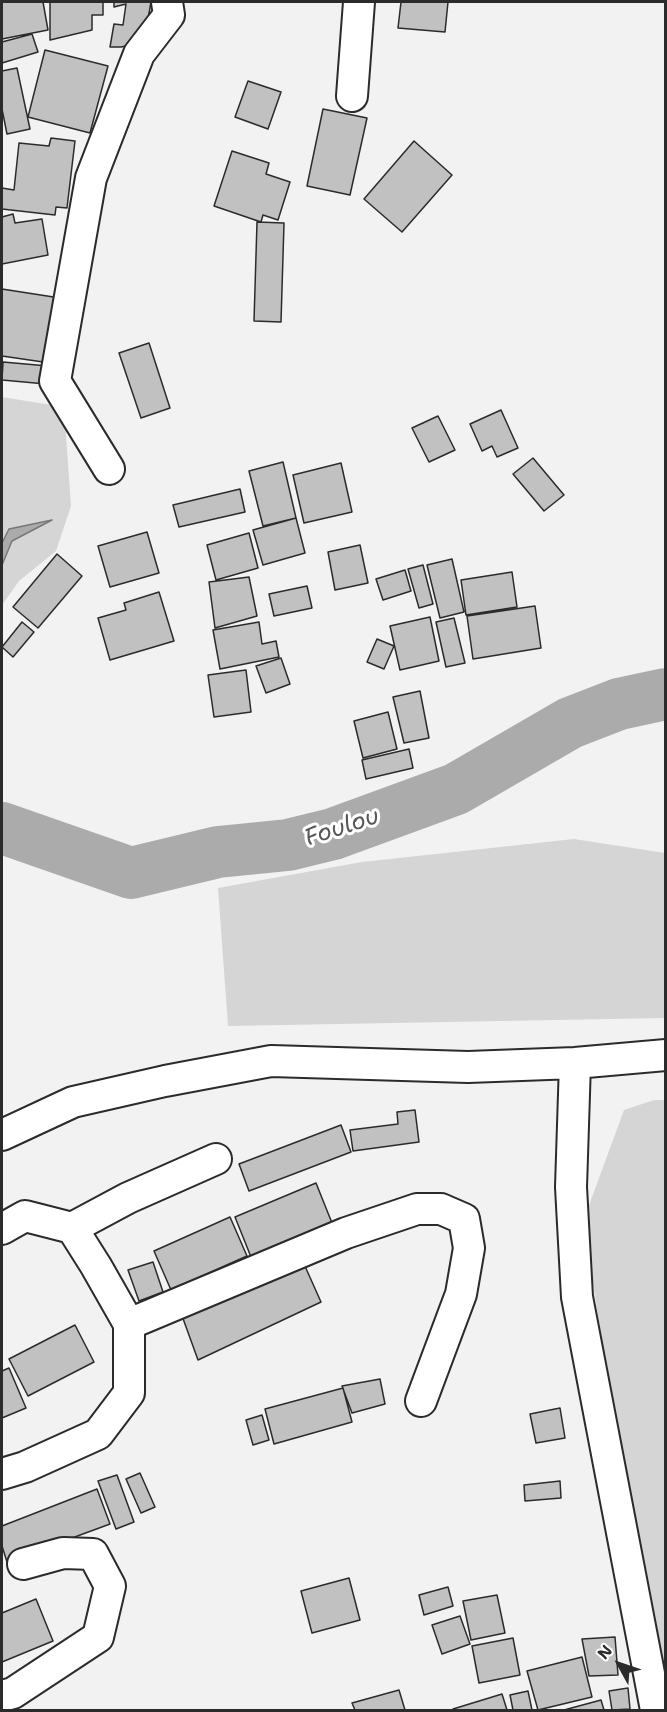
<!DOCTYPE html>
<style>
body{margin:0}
#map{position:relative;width:667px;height:1712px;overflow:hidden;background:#f2f2f2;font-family:"Shantell Sans",sans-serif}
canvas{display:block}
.frame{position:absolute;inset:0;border:3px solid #2b2b2b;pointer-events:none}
.north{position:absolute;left:589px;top:1634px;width:60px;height:60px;-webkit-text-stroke:4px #fff;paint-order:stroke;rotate:310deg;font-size:16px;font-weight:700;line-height:24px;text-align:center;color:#2b2b2b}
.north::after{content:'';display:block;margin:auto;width:21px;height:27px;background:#2b2b2b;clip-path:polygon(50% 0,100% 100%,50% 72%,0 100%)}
</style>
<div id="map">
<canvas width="667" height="1712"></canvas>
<div class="frame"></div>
<div class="north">N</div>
</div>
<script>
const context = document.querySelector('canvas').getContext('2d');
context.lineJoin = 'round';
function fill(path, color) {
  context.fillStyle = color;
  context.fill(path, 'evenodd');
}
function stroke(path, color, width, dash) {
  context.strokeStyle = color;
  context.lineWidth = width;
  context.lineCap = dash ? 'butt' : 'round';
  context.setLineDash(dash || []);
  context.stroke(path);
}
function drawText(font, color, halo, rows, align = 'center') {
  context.font = font + ' "Shantell Sans",sans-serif';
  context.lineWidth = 6;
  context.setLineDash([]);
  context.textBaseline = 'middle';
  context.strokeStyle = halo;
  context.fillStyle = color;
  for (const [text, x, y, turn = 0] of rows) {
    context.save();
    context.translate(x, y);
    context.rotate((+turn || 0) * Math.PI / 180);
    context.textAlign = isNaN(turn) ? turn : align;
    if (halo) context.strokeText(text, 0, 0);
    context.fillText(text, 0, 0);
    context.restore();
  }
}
const green = new Path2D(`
 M2,397L64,407L71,506L56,551L19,581L2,605Z
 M574,839L665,853V1018L228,1026L218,888L362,862Z
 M654,1100H665V1710H659L586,1238L588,1208L624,1110Z`);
const water = new Path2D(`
 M52,520L12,541L2,565V543L9,529Z`);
const river = new Path2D(`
 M2,828L131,873L218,852L288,845L333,834L456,789L570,723L619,704L666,694`);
const building = new Path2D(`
 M2,2H43L48,30L2,39Z
 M50,2H103V15H92V30L50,40Z
 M114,2H151L144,42L121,47H110L114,24L123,25L126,4L114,7Z
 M401,2H448L445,32L398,28Z
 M32,34L38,52L2,63V42Z
 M45,50L108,66L90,133L28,117Z
 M17,68L30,129L7,134L2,109V71Z
 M248,81L281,92L268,129L235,117Z
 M323,109L367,118L350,195L307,186Z
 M51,138L75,141L67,208L56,207L55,215L2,209V188L14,190L19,143L49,146Z
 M414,141L452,175L402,232L364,199Z
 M232,151L269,163L266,174L290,182L278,220L263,215L261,222L214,206Z
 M13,214L15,223L42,219L48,255L2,264V217Z
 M257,222L284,223L281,322L254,321Z
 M2,289L60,298L50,363L2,356Z
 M149,343L170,408L141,418L119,353Z
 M3,362L48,366L46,384L2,380Z
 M501,410L518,448L497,457L492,446L482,451L470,424Z
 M438,416L455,450L429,462L412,428Z
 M533,458L564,495L544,511L513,474Z
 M283,462L296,518L263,526L249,471Z
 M341,463L352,512L304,523L293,475Z
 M240,489L245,512L179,527L173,505Z
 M296,518L305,553L263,565L253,530Z
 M147,532L159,573L110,587L98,546Z
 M249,533L258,568L216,580L207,545Z
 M360,545L368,583L335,590L328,552Z
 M57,554L82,576L38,628L13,607Z
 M452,559L464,612L440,618L427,565Z
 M423,565L433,604L419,608L408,569Z
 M405,570L411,591L383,600L376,579Z
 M512,572L517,607L466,615L461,580Z
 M249,577L257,616L215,628L209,582Z
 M307,586L312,608L274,616L269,594Z
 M159,592L174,641L110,660L98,618L126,610L124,603Z
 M535,606L541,648L473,659L467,616Z
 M430,617L439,661L400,670L390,626Z
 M454,618L465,663L446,667L436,622Z
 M22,622L34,632L13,657L2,647Z
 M259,622L262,644L276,641L279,657L220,669L213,630Z
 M377,639L394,646L384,669L367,662Z
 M281,658L290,684L266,693L256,666Z
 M246,670L251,712L214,717L208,675Z
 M420,691L429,738L404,743L393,697Z
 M388,712L397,749L363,758L354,721Z
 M409,749L413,768L366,779L362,760Z
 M415,1110L419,1142L353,1151L350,1130L398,1124L397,1112Z
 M341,1125L351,1152L249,1191L239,1164Z
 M316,1183L332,1223L251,1257L235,1217Z
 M230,1217L247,1256L171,1290L154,1251Z
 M153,1262L163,1292L139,1301L128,1270Z
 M304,1264L321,1302L198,1360L181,1313Z
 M75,1325L94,1362L28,1396L9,1359Z
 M9,1368L26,1408L2,1418V1371Z
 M380,1379L385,1404L352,1413L342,1386Z
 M343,1388L352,1422L274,1444L265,1409Z
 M560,1408L565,1438L536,1443L530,1414Z
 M262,1415L269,1440L253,1445L246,1420Z
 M140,1473L155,1507L141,1513L126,1479Z
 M117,1475L134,1522L116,1529L98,1481Z
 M560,1481L561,1498L525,1501L524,1485Z
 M97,1489L110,1524L7,1562L2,1546V1526Z
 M349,1578L360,1620L312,1633L301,1591Z
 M448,1587L453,1606L424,1615L419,1595Z
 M497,1595L505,1633L471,1640L463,1601Z
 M36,1599L53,1641L2,1662V1613Z
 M460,1616L470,1644L442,1654L432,1625Z
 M615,1637L618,1675L589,1676L582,1639Z
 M513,1638L520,1675L479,1683L472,1646Z
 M582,1657L592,1697L538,1710L527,1671Z
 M628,1688L630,1709L612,1710L609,1691Z
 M399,1690L405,1710H355L352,1703Z
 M528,1691L532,1710H513L510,1695Z
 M502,1694L507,1710H454L453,1709Z
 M601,1700L604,1710H564Z`);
const minor = new Path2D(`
 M352,96L359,2
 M109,469L55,381L91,178L139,54L169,15L167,2
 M575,1063L571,1187L577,1297L656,1710
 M2,1135L73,1102L165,1081L271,1061L468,1067L575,1063L666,1055
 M2,1229L25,1216L72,1228L128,1198L216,1159
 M129,1324L346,1233L417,1209H441L464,1219L469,1248L461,1294L421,1401
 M2,1474L25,1467L98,1434L129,1393V1324L96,1266L72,1228
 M2,1696L13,1693L98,1637L110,1586L93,1554L63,1553L23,1564`);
const waterNames = [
 ["Foulou",342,828,-18]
];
fill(green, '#d5d5d5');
fill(water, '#ababab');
stroke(water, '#787878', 1.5);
stroke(river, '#ababab', 52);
fill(building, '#c1c1c1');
stroke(building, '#2b2b2b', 1.5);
stroke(minor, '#2b2b2b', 34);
stroke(minor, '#fff', 30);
drawText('italic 24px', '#585858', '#fff', waterNames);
</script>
